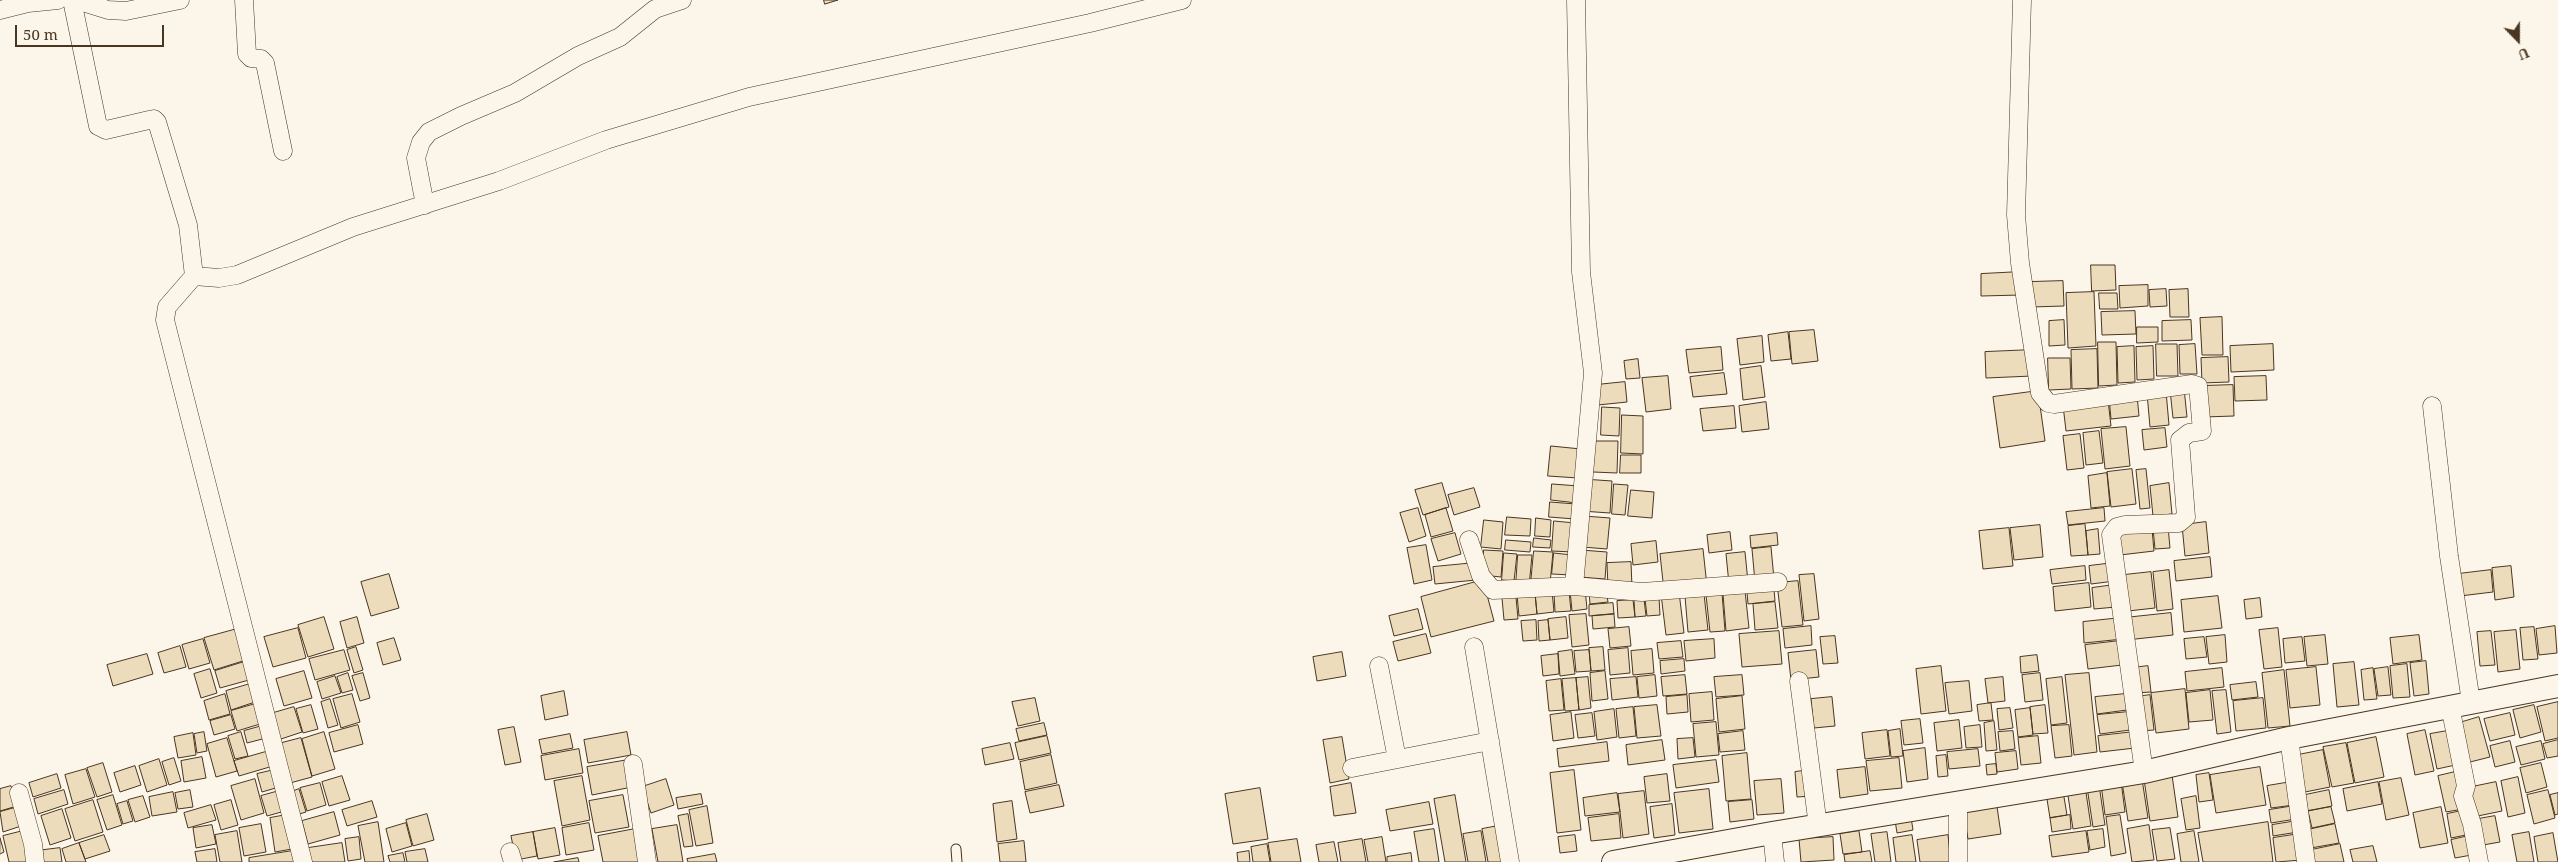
<!DOCTYPE html>
<style>
body{margin:0}
#map{position:relative;width:2558px;height:862px;overflow:hidden;background:#fbf6e9;font-family:"Noto Serif",serif}
canvas{display:block}
.north{position:absolute;left:2493px;top:15px;width:50px;height:50px;-webkit-text-stroke:4px #fbf6e9;paint-order:stroke;rotate:158deg;font-size:14px;font-weight:700;line-height:20px;text-align:center;color:#4a3520}
.north::after{content:'';display:block;margin:auto;width:18px;height:22px;background:#4a3520;clip-path:polygon(50% 0,100% 100%,50% 72%,0 100%)}
.scale{position:absolute;left:15px;top:25px;width:149px;height:22px;box-sizing:border-box;border:2px solid #4a3520;border-top:0;padding-left:6px;font-size:15px;line-height:18px;white-space:nowrap;color:#4a3520;-webkit-text-stroke:4px #fbf6e9;paint-order:stroke}
</style>
<div id="map">
<canvas width="2558" height="862"></canvas>
<div class="north">U</div>
<div class="scale">50 m</div>
</div>
<script>
const context = document.querySelector('canvas').getContext('2d');
context.lineJoin = 'round';
function fill(path, color) {
  context.fillStyle = color;
  context.fill(path, 'evenodd');
}
function stroke(path, color, width, dash) {
  context.strokeStyle = color;
  context.lineWidth = width;
  context.lineCap = dash ? 'butt' : 'round';
  context.setLineDash(dash || []);
  context.stroke(path);
}
const building = new Path2D(`
 M824,0H838L825,4Z
 M2091,265H2115L2116,290L2092,291Z
 M2020,272L2021,295L1981,296V274Z
 M2063,281L2064,306L2031,307L2030,282Z
 M2148,285V306L2120,308L2119,286Z
 M2166,289L2167,306L2150,307L2149,290Z
 M2188,289L2189,317H2170L2169,290Z
 M2094,292L2096,346L2068,348L2066,293Z
 M2099,293H2117L2118,309H2100Z
 M2135,311L2136,334L2102,335L2101,312Z
 M2222,317L2223,355H2202L2200,318Z
 M2064,320L2065,345L2049,346V321Z
 M2191,320L2192,340L2162,341V321Z
 M2137,327H2158V342L2137,343Z
 M1814,330L1818,361L1792,364L1789,332Z
 M1788,332L1791,359L1771,361L1768,335Z
 M1762,336L1764,362L1740,365L1737,339Z
 M2098,342H2116L2117,385L2099,386Z
 M2156,344H2177L2178,376H2157Z
 M2195,344L2197,374H2180L2179,345Z
 M2273,344L2274,370L2231,372L2230,346Z
 M2134,346L2135,382L2118,383L2117,347Z
 M2153,346L2154,379L2137,380L2136,347Z
 M1721,347L1723,370L1689,373L1686,350Z
 M2097,349L2098,388L2072,389L2071,350Z
 M2032,350V376L1986,378L1985,352Z
 M2228,357L2229,382L2202,383L2201,358Z
 M2048,358H2070L2071,389L2049,390Z
 M1638,359L1640,378L1626,379L1624,361Z
 M1761,366L1765,397L1743,400L1740,369Z
 M1724,373L1727,394L1693,397L1690,377Z
 M1668,376L1671,409L1646,412L1642,378Z
 M2266,376L2267,400L2235,401L2234,377Z
 M1625,382L1627,402L1598,405L1596,385Z
 M2233,385L2234,416L2203,417L2202,386Z
 M2184,388L2187,417L2173,418L2170,390Z
 M2038,391L2045,441L2000,448L1993,397Z
 M2166,391L2169,425L2150,427L2147,393Z
 M2137,395L2139,416L2111,419L2109,398Z
 M2108,400L2111,426L2066,431L2063,405Z
 M1766,402L1769,429L1742,432L1739,406Z
 M1734,406L1736,428L1703,431L1700,409Z
 M1602,407L1620,408L1619,436L1601,435Z
 M1622,415L1643,416V454L1621,453Z
 M2126,427L2130,466L2105,469L2101,429Z
 M2165,428L2167,447L2144,450L2142,430Z
 M2099,431L2103,463L2086,465L2083,433Z
 M2080,434L2084,468L2067,470L2063,436Z
 M1594,441H1618L1617,473L1593,472Z
 M1551,446L1581,449L1578,478L1548,476Z
 M1621,455H1641V473H1620Z
 M2132,469L2136,504L2111,507L2107,472Z
 M2146,469L2150,508L2140,509L2136,470Z
 M2107,473L2110,506L2091,508L2088,476Z
 M1583,479L1612,481L1610,513L1581,511Z
 M1442,483L1449,507L1423,515L1415,490Z
 M2169,483L2172,514L2153,516L2150,486Z
 M1552,484L1579,486L1577,503L1551,500Z
 M1614,484L1628,485L1625,515L1612,514Z
 M1474,488L1480,507L1454,515L1448,495Z
 M1631,490L1654,492L1652,518L1628,516Z
 M1550,502L1576,504L1575,519L1549,517Z
 M1418,508L1426,536L1409,542L1400,513Z
 M1446,508L1453,531L1431,537L1425,515Z
 M2104,508L2105,521L2068,525L2066,512Z
 M1584,516L1610,518L1607,549L1582,547Z
 M1507,517L1531,519L1530,536L1505,535Z
 M1536,518L1551,520L1550,537L1535,536Z
 M1484,520L1503,522L1501,549L1481,547Z
 M1554,521L1575,523L1572,552L1552,551Z
 M2206,522L2209,553L2185,556L2182,525Z
 M2085,524L2088,555L2071,556L2068,526Z
 M2040,525L2043,557L2014,560L2010,528Z
 M2168,526L2170,548L2155,549L2153,528Z
 M2009,528L2013,566L1983,569L1979,531Z
 M2098,529L2100,554L2088,555L2086,531Z
 M2152,529L2154,551L2120,555L2118,533Z
 M1730,532L1732,550L1709,553L1707,535Z
 M1455,533L1461,554L1438,561L1431,539Z
 M1777,533L1778,545L1751,548L1750,536Z
 M1534,538L1551,540L1550,548L1533,547Z
 M1506,540L1531,542L1530,552L1505,550Z
 M1656,541L1658,562L1633,565L1631,544Z
 M1426,545L1432,580L1414,584L1407,548Z
 M1771,547L1774,579L1755,582L1752,549Z
 M1703,549L1707,586L1664,591L1660,554Z
 M1484,550L1503,551L1501,577L1482,575Z
 M1581,550L1607,552L1605,579L1579,577Z
 M1534,551L1553,552L1550,584L1531,583Z
 M1745,552L1748,582L1729,584L1726,554Z
 M1504,553L1517,554L1514,581L1502,580Z
 M1554,553L1572,555L1571,575L1552,574Z
 M1518,555H1532L1529,587L1516,586Z
 M2210,557L2212,577L2176,581L2174,561Z
 M1631,562L1632,587L1608,588L1607,563Z
 M1475,563L1476,580L1435,584L1433,567Z
 M2113,563L2115,581L2091,584L2089,566Z
 M2085,566L2086,580L2052,584L2050,570Z
 M2511,566L2514,597L2495,600L2492,568Z
 M2169,570L2173,609L2157,611L2153,572Z
 M2491,570L2493,592L2460,596L2458,574Z
 M2151,572L2155,608L2128,611L2124,575Z
 M389,574L399,608L371,616L361,582Z
 M1814,574L1819,619L1804,621L1799,575Z
 M1483,580L1494,621L1431,637L1421,597Z
 M1798,581L1803,625L1782,627L1777,583Z
 M2089,583L2091,607L2055,611L2053,587Z
 M2114,585L2116,607L2094,609L2092,588Z
 M1585,589L1587,609L1572,611L1570,590Z
 M1606,589L1608,602L1590,604L1589,591Z
 M1774,589L1775,601L1748,604L1747,592Z
 M1552,591L1554,612L1537,614L1535,593Z
 M1569,591L1571,611L1555,612L1554,593Z
 M1745,591L1749,628L1726,631L1723,594Z
 M1679,592L1684,633L1666,635L1661,594Z
 M1535,593L1537,614L1519,616L1517,595Z
 M1722,593L1725,631L1710,632L1706,595Z
 M1704,594L1708,630L1688,632L1685,596Z
 M2218,596L2222,628L2184,632L2181,600Z
 M1516,597L1518,619L1504,620L1502,598Z
 M1659,597L1660,615L1647,616L1645,599Z
 M2260,598L2262,617L2246,619L2244,600Z
 M1644,599L1646,616L1635,617L1634,600Z
 M1633,600L1635,617L1618,618L1617,601Z
 M1775,602L1778,628L1755,630L1753,604Z
 M1613,603L1614,614L1589,616V605Z
 M1418,609L1423,629L1394,636L1389,616Z
 M2171,613L2173,635L2126,640L2124,618Z
 M1586,614L1589,645L1572,647L1569,615Z
 M1614,614L1615,627L1593,629L1592,616Z
 M324,617L334,649L308,657L298,625Z
 M357,617L364,643L347,648L340,622Z
 M1566,617L1568,638L1550,640L1548,619Z
 M2121,618L2123,639L2084,643L2083,622Z
 M1536,620L1537,640L1523,641L1521,621Z
 M1548,620L1550,640L1539,641L1538,621Z
 M1811,626L1812,645L1785,648L1783,629Z
 M2555,626L2557,653L2539,655L2536,629Z
 M1629,627L1631,646L1610,648L1608,629Z
 M2534,627L2538,659L2523,660L2520,628Z
 M298,628L306,658L273,667L264,637Z
 M2278,628L2282,667L2264,669L2259,630Z
 M237,629L246,660L214,670L204,638Z
 M2516,630L2520,669L2498,672L2494,632Z
 M1779,631L1782,664L1742,667L1739,634Z
 M2491,631L2495,665L2480,666L2477,632Z
 M1426,634L1431,653L1398,661L1393,642Z
 M2225,635L2227,662L2209,664L2206,637Z
 M2325,635L2328,664L2307,666L2304,637Z
 M2419,635L2422,660L2393,664L2390,638Z
 M1835,636L1838,663L1823,664L1820,637Z
 M2204,637L2207,657L2186,659L2184,639Z
 M2302,637L2305,661L2285,663L2283,639Z
 M394,638L401,660L383,665L377,643Z
 M203,639L210,663L189,669L182,645Z
 M1714,639L1715,658L1686,661L1684,641Z
 M1681,641L1683,657L1659,659L1657,643Z
 M2119,641L2122,665L2088,669L2085,645Z
 M180,646L186,667L164,673L158,653Z
 M356,647L363,670L354,673L347,650Z
 M1603,647L1605,670L1591,671L1589,648Z
 M1628,648L1630,673L1610,675L1608,650Z
 M1652,649L1654,673L1633,675L1631,651Z
 M344,650L350,670L315,680L309,659Z
 M1572,650L1575,674L1560,676L1558,652Z
 M1589,650L1591,671L1576,672L1574,651Z
 M1816,650L1819,677L1791,680L1788,653Z
 M1342,652L1346,676L1317,681L1313,657Z
 M147,654L153,674L113,686L107,665Z
 M1558,654L1559,674L1543,676L1541,656Z
 M2037,655L2039,671L2021,673L2020,657Z
 M1684,659L1685,671L1661,674L1660,661Z
 M2426,661L2429,694L2414,696L2410,663Z
 M244,662L249,680L220,688L215,671Z
 M2354,662L2359,705L2337,707L2333,664Z
 M2407,664L2410,697L2393,698L2390,666Z
 M1941,666L1946,711L1921,714L1916,669Z
 M2148,666L2151,692L2135,693L2132,668Z
 M2316,667L2320,705L2290,708L2286,670Z
 M2388,667L2391,695L2378,696L2374,669Z
 M2222,668L2224,687L2187,691L2185,672Z
 M2373,668L2377,699L2364,700L2361,670Z
 M210,669L217,693L201,698L194,674Z
 M2284,670L2290,726L2268,728L2262,673Z
 M304,671L312,698L284,706L276,679Z
 M1605,671L1608,699L1592,701L1590,673Z
 M348,673L353,690L342,693L337,677Z
 M363,673L370,698L360,701L352,676Z
 M2040,673L2043,700L2025,702L2022,675Z
 M2089,673L2097,752L2074,755L2065,675Z
 M1655,675L1657,696L1639,698L1637,677Z
 M1685,675L1687,694L1663,696L1661,677Z
 M1742,675L1744,695L1716,697L1714,677Z
 M335,676L341,693L322,699L317,682Z
 M1588,677L1591,708L1579,710L1576,678Z
 M1636,677L1638,697L1612,700L1610,679Z
 M2003,677L2005,701L1988,703L1985,679Z
 M2062,677L2067,723L2051,725L2046,679Z
 M1576,678L1579,710L1565,711L1562,679Z
 M1561,679L1564,710L1549,711L1546,681Z
 M1969,681L1972,711L1949,714L1945,683Z
 M2256,682L2258,697L2232,700L2230,685Z
 M250,684L255,702L231,710L226,691Z
 M2185,689L2189,729L2156,733L2151,693Z
 M2210,690L2213,720L2189,722L2186,693Z
 M2226,690L2231,732L2217,734L2212,691Z
 M564,691L568,715L545,720L541,696Z
 M1712,692L1714,720L1691,722L1689,694Z
 M225,694L230,714L209,720L204,701Z
 M352,694L360,722L341,728L333,699Z
 M2125,694L2127,710L2097,714L2095,697Z
 M1687,695L1688,712L1667,714L1666,697Z
 M2150,695L2154,730L2140,731L2136,697Z
 M1742,696L1745,729L1719,732L1716,699Z
 M1832,697L1835,726L1814,728L1811,699Z
 M1035,698L1040,721L1018,726L1012,702Z
 M2263,698L2266,728L2236,731L2233,701Z
 M330,699L338,725L328,728L321,702Z
 M2558,702V738L2545,741L2537,707Z
 M1991,703L1993,720L1979,721L1977,705Z
 M255,704L260,724L237,731L231,711Z
 M311,705L318,729L303,733L296,709Z
 M1657,705L1661,736L1637,738L1634,707Z
 M2045,705L2048,733L2033,734L2030,707Z
 M2534,705L2541,732L2520,738L2513,710Z
 M294,707L302,732L278,740L270,714Z
 M1633,707L1636,736L1619,738L1616,709Z
 M2010,708L2013,728L1999,730L1997,709Z
 M2030,708L2033,735L2018,737L2015,710Z
 M1614,709L1617,737L1597,740L1594,712Z
 M1571,712L1574,738L1553,741L1550,715Z
 M2128,712L2130,730L2100,734L2097,715Z
 M1592,713L1595,736L1578,738L1575,715Z
 M2510,713L2515,735L2490,741L2484,719Z
 M231,715L235,729L214,735L210,721Z
 M2479,717L2490,757L2466,763L2456,724Z
 M1920,719L1923,743L1904,745L1901,721Z
 M1959,720L1962,748L1937,751L1934,723Z
 M1994,721L1997,750L1986,751L1984,723Z
 M1716,722L1719,755L1696,757L1693,724Z
 M1044,723L1047,735L1019,741L1016,729Z
 M358,725L363,744L334,752L329,733Z
 M1980,725L1982,747L1966,748L1964,727Z
 M2069,725L2072,756L2055,758L2051,726Z
 M262,726L266,738L247,743L244,731Z
 M514,727L521,762L505,765L498,730Z
 M1900,729L1903,756L1891,757L1888,731Z
 M1887,730L1890,756L1865,759L1862,733Z
 M2425,730L2434,771L2415,775L2407,734Z
 M2453,730L2460,764L2437,769L2430,734Z
 M1743,731L1745,750L1720,752L1718,734Z
 M2013,731L2015,749L2000,751L1998,732Z
 M204,732L207,751L197,753L194,734Z
 M241,732L248,756L235,759L228,736Z
 M324,732L335,769L312,776L302,739Z
 M627,732L631,755L588,763L584,740Z
 M2134,732L2135,748L2100,752L2098,736Z
 M193,733L196,755L178,758L174,737Z
 M570,734L573,748L542,754L539,740Z
 M1047,736L1051,753L1019,760L1015,743Z
 M2038,736L2041,763L2021,765L2018,738Z
 M1342,737L1349,779L1330,783L1323,740Z
 M2376,737L2384,777L2355,783L2347,743Z
 M227,738L237,771L216,777L207,744Z
 M301,738L312,777L290,783L278,744Z
 M1693,738L1695,757L1678,759L1677,739Z
 M1662,740L1665,760L1628,765L1626,745Z
 M2558,740V756L2547,758L2543,744Z
 M2510,741L2515,762L2495,767L2490,746Z
 M2541,741L2545,759L2521,765L2516,747Z
 M1607,742L1609,761L1559,767L1557,749Z
 M1010,743L1014,759L985,765L982,749Z
 M2346,743L2354,783L2332,787L2323,747Z
 M1925,748L1928,779L1907,782L1903,751Z
 M579,749L583,773L545,780L541,756Z
 M1978,749L1980,766L1949,769L1947,752Z
 M2323,750L2330,787L2305,792L2298,755Z
 M269,751L273,766L239,776L234,761Z
 M2016,751L2018,769L1997,772L1995,753Z
 M1747,753L1751,799L1726,801L1722,756Z
 M1051,755L1057,783L1025,790L1020,762Z
 M1946,755L1948,776L1938,777L1936,756Z
 M202,757L206,778L184,782L181,761Z
 M174,758L181,781L169,785L162,762Z
 M1899,758L1902,788L1870,791L1866,761Z
 M159,759L167,785L147,792L139,766Z
 M628,760L632,787L592,795L587,767Z
 M1716,760L1719,782L1676,788L1673,765Z
 M103,763L112,792L97,797L87,768Z
 M2541,763L2547,787L2526,793L2520,768Z
 M1996,764L1997,774L1987,775L1986,765Z
 M135,766L141,785L120,792L114,773Z
 M1865,767L1868,794L1840,798L1837,770Z
 M2260,767L2266,805L2216,813L2210,775Z
 M86,769L95,797L73,804L65,775Z
 M274,770L279,787L262,792L257,774Z
 M1574,770L1581,830L1557,833L1550,773Z
 M1810,770L1812,796L1797,797L1795,772Z
 M2455,772L2463,809L2446,812L2438,776Z
 M2209,773L2213,800L2199,802L2196,775Z
 M57,774L61,788L33,797L29,783Z
 M1667,774L1670,801L1647,803L1644,777Z
 M2172,775L2178,817L2150,821L2144,779Z
 M342,776L350,800L329,806L322,782Z
 M582,776L590,820L562,826L554,781Z
 M2518,777L2525,813L2508,817L2501,781Z
 M2401,778L2409,815L2386,820L2379,782Z
 M255,779L264,813L241,820L231,786Z
 M666,779L674,805L651,813L642,787Z
 M1781,779L1784,813L1757,815L1754,781Z
 M2142,779L2148,818L2128,821L2122,782Z
 M2121,781L2125,812L2105,815L2101,784Z
 M2291,782L2294,805L2271,808L2267,786Z
 M2378,782L2382,804L2347,811L2343,789Z
 M2496,782L2502,811L2473,817L2467,788Z
 M320,783L326,805L307,811L300,788Z
 M1351,783L1356,813L1334,816L1330,787Z
 M1059,785L1064,806L1030,813L1025,792Z
 M2099,785L2105,825L2093,827L2087,787Z
 M11,786L17,806L0,811V789Z
 M2085,786L2091,826L2073,829L2067,789Z
 M1260,788L1268,839L1233,844L1225,794Z
 M299,789L306,812L296,815L289,793Z
 M1709,789L1713,829L1679,833L1674,793Z
 M64,790L68,804L38,814L34,799Z
 M190,790L193,807L178,809L175,793Z
 M2329,790L2332,806L2308,811L2305,795Z
 M2548,790L2555,818L2534,824L2527,795Z
 M279,791L285,811L267,816L261,796Z
 M1644,791L1649,834L1623,838L1618,794Z
 M2063,791L2067,815L2050,818L2046,793Z
 M173,792L177,812L152,816L149,797Z
 M1617,793L1620,812L1585,816L1583,798Z
 M2558,793V814L2555,815L2550,795Z
 M701,794L703,804L678,809L676,798Z
 M113,795L122,825L107,830L97,800Z
 M623,795L629,827L595,833L589,801Z
 M1455,795L1466,862H1445L1434,799Z
 M143,796L150,817L135,822L128,800Z
 M2196,796L2200,828L2186,830L2181,799Z
 M93,800L103,832L75,841L65,809Z
 M231,800L238,825L221,830L214,805Z
 M1752,800L1754,819L1730,822L1728,802Z
 M1996,800L2001,834L1968,839L1962,805Z
 M127,801L133,821L123,824L117,804Z
 M372,801L377,817L347,826L342,810Z
 M1012,801L1017,839L997,842L993,804Z
 M1429,802L1433,824L1390,831L1386,810Z
 M1672,804L1675,835L1654,838L1650,807Z
 M211,805L216,820L188,828L184,813Z
 M707,806L713,843L696,846L689,810Z
 M2294,806L2296,819L2271,823L2269,810Z
 M18,807L24,825L3,832L0,812Z
 M2331,807L2335,823L2312,828L2308,811Z
 M2441,807L2448,843L2420,848L2413,813Z
 M62,809L71,838L50,845L41,816Z
 M2466,810L2471,834L2451,838L2447,814Z
 M334,812L340,835L308,844L302,821Z
 M427,814L434,840L413,846L406,820Z
 M688,814L693,846L684,847L678,816Z
 M1619,814L1621,838L1591,841L1588,818Z
 M286,815L292,849L275,852L270,818Z
 M2070,815L2071,829L2052,832L2050,818Z
 M2120,815L2126,853L2111,856L2106,817Z
 M2495,816L2500,842L2483,845L2478,819Z
 M1911,817L1913,830L1897,833L1895,820Z
 M2297,821L2298,832L2273,836L2272,825Z
 M378,822L384,862H365L358,826Z
 M2268,822L2273,862H2203L2198,833Z
 M406,823L412,846L392,852L386,829Z
 M589,823L594,850L566,855L562,828Z
 M261,824L266,852L244,856L239,828Z
 M2335,824L2339,843L2311,848L2307,830Z
 M212,825L216,844L196,848L193,828Z
 M677,825L683,862H658L652,829Z
 M2149,825L2154,860L2132,862L2127,829Z
 M1498,826L1504,862H1488L1482,829Z
 M555,828L560,855L538,859L533,832Z
 M2170,828L2175,859L2157,861L2152,830Z
 M635,829L641,862H603L598,836Z
 M1434,829L1439,862H1419L1414,832Z
 M2103,829L2105,847L2090,850L2087,831Z
 M27,830L32,862H9L3,836Z
 M237,831L242,862H220L215,835Z
 M1481,831L1486,862H1468L1463,834Z
 M1859,831L1862,852L1843,854L1840,834Z
 M2086,831L2089,852L2052,857L2049,836Z
 M2194,831L2199,862H2181L2177,834Z
 M533,832L537,856L516,860L511,836Z
 M1887,832L1891,862H1875L1871,834Z
 M2529,832L2534,862H2517L2512,835Z
 M2553,833L2558,862H2538L2534,837Z
 M2299,834L2302,860L2276,862L2273,838Z
 M104,835L110,851L85,859L79,843Z
 M1575,835L1577,851L1560,853L1558,837Z
 M1912,835L1916,862H1896L1893,838Z
 M1948,835L1951,862H1920L1917,840Z
 M2473,835L2477,854L2455,858L2451,840Z
 M359,837L361,859L348,861L345,839Z
 M1382,837L1386,862H1368L1364,840Z
 M1833,837L1834,860L1801,862L1799,839Z
 M0,838L4,852L0,854Z
 M1297,839L1301,862H1271L1268,843Z
 M1362,839L1366,862H1341L1338,843Z
 M1024,841L1026,862H1000L998,844Z
 M1334,842L1338,862H1319L1316,845Z
 M79,843L86,862H66L62,849Z
 M342,843L345,862H310L308,848Z
 M1267,844L1270,862H1253L1251,847Z
 M2340,844L2344,862H2314L2311,850Z
 M2373,846L2377,862H2353L2350,850Z
 M60,848L62,862H37L36,851Z
 M215,849L217,862H197L195,852Z
 M425,849L428,862H407L405,852Z
 M292,851L294,862H249V858Z
 M1249,851L1250,862H1238L1237,853Z
 M1870,851L1872,862H1845L1844,855Z
 M403,853L405,862H390L388,856Z
 M1411,853L1412,862H1387V857Z
 M715,854L717,862H688L687,859Z
 M578,858L579,862H554Z`);
const service = new Path2D(`
 M956,849L957,862`);
const minor = new Path2D(`
 M72,0L98,126L106,130L149,120L154,119L157,122L188,225L194,276L167,307L165,320L303,862
 M76,0L108,10L126,11L180,0
 M244,0L247,54L251,58L261,59L265,63L283,151
 M2022,0L2016,215L2020,263L2040,393L2048,403L2054,404L2192,384L2198,386L2202,431L2189,433L2180,440L2186,517L2179,523L2125,525L2117,527L2111,535L2144,772
 M0,10L28,3L58,0
 M425,205L416,158L421,142L429,132L461,116L515,93L578,56L620,37L655,9L682,0
 M194,276L219,278L237,275L353,227L499,181L606,140L749,97L1090,23L1182,0
 M2432,406L2449,556L2471,702
 M1469,540L1481,576L1493,590L1574,586L1642,592L1778,582
 M1574,586L1593,373L1581,272L1576,0
 M1474,647L1510,862
 M1379,666L1397,759
 M1799,681L1818,826
 M2450,706L2466,786L2463,796L2472,824L2479,862
 M2289,738L2306,862
 M633,764L647,862
 M1352,768L1490,741
 M19,793L33,844L35,862
 M1958,802V862
 M1772,833L1775,862
 M510,852L513,862`);
const tertiary = new Path2D(`
 M1613,862L1772,833L2144,772L2289,738L2558,686`);
fill(building, '#ecdcbc');
stroke(building, '#4a3520', 1);
stroke(service, '#4a3520', 11);
stroke(minor, '#4a3520', 19);
stroke(tertiary, '#4a3520', 24);
stroke(service, '#fbf6e9', 9);
stroke(minor, '#fbf6e9', 18);
stroke(tertiary, '#fbf6e9', 22);
</script>
